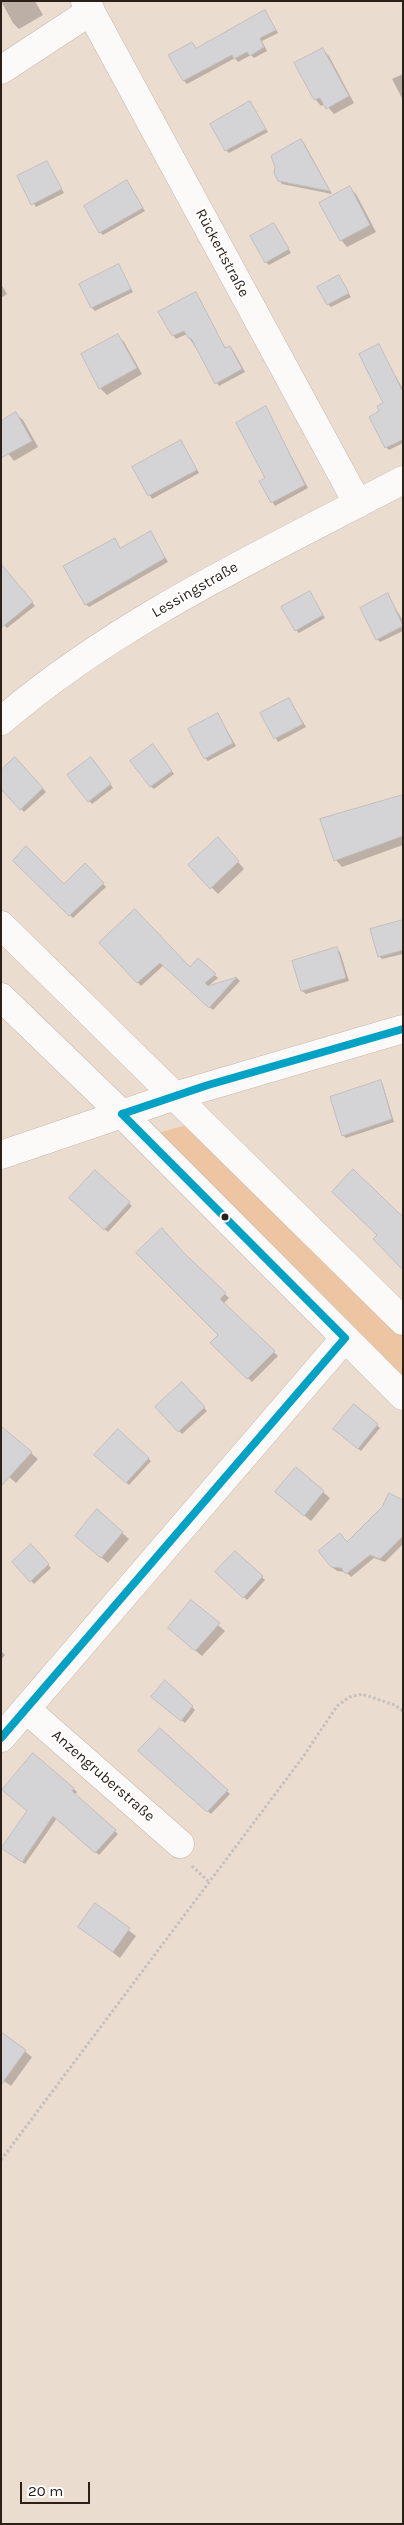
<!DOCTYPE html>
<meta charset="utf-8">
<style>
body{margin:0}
#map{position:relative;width:404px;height:2525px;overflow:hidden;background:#ebdcd0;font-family:Karla,sans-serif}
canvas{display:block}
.frame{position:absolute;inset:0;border:2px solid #2a2017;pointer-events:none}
.scale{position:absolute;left:20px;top:2482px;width:70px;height:22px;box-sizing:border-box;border:2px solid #2a2017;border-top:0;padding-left:6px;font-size:15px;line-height:18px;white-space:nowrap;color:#2a2017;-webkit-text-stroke:4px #fff;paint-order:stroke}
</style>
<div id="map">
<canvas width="404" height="2525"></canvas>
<div class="frame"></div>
<div class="scale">20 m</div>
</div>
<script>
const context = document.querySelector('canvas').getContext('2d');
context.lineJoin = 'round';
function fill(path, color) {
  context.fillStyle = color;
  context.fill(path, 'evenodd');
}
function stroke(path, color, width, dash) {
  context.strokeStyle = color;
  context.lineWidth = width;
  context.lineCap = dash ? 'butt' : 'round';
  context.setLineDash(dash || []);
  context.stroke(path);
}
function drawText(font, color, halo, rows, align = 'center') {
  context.font = font + ' Karla,sans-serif';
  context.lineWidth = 4.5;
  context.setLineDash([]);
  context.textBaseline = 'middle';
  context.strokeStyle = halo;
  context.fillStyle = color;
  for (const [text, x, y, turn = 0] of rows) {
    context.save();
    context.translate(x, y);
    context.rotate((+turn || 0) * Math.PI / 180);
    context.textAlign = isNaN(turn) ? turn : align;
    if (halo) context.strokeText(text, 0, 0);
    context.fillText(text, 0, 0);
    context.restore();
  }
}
const green = new Path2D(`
 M187,1125L403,1333V1378L157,1133Z`);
const shadow = new Path2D(`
 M1,1H35L43,15L19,29L13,23Z
 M265,11L278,33L262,41L267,51L254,58L251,55L238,62L235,58L187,84L184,81L170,55L192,43L197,49Z
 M323,50L329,56L354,103L334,114L325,104L321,106L315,99Z
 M403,74V100L392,79Z
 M250,103L268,132L229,153L226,150Z
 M301,140L304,143L332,194L282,184L279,180Z
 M47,162L64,193L36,207L18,177Z
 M127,182L145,211L103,235L100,232Z
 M350,188L356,194L376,232L347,247L341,240Z
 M277,228L291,253L269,265L266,262Z
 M119,266L133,292L95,311L92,308Z
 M339,277L351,297L331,307L328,304Z
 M1,284L7,294L1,298Z
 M198,297L226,349L230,347L233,350L245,372L219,386L187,334L176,339L173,335Z
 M118,336L124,342L142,374L107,395L100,388Z
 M378,346L403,389V443L389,450L386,447L381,412L385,404Z
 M266,408L308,488L275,506L261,482L267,478Z
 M16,414L23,420L38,447L14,461L1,444Z
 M181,442L199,473L152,499L134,467Z
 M151,533L168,562L89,607L86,604L114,539L121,549Z
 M10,575L35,606L7,628L1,622Z
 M388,595L403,621V631L380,642L377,639Z
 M312,596L325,618L299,633L296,630Z
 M289,699L306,727L278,742L262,714Z
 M220,718L236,746L208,761L205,758Z
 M156,749L174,774L154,789L150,786Z
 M15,759L46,792L24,812L1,787Z
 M94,761L113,788L92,804L89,801Z
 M403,797V845L342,867L336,860Z
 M224,845L244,869L218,894L190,865Z
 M15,861L64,886L85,865L106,887L73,918Z
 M403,925V954L382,959L379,956Z
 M101,943L190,969L198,960L218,978L207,987L237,978L240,981L213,1010L164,965L141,986Z
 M337,949L340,952L349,981L306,994L302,991L294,961Z
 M380,1081L383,1085L394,1122L346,1138L343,1135Z
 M95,1172L132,1206L108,1232L71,1198Z
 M186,1257L229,1298L223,1304L278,1356L252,1382L212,1343L220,1335Z
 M182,1384L207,1411L182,1434L157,1407Z
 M377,1425L380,1428L361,1451L338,1432Z
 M118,1431L151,1461L129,1485L96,1455Z
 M31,1453L38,1459L16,1483L1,1470Z
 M296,1469L330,1498L311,1521L283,1498Z
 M403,1501V1544L385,1562L374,1558L351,1577L346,1572L337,1571L332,1567L348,1544Z
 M97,1511L129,1539L108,1563L83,1542Z
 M31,1546L51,1568L34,1584L13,1562Z
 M235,1552L265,1580L247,1600L217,1572Z
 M192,1602L225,1631L202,1656L176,1635Z
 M1,1651L5,1655L1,1660Z
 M165,1681L195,1710L185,1723L156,1700Z
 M160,1729L230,1794L211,1814L140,1751Z
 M74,1789L77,1792L74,1795L118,1834L99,1855L57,1818L25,1864L6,1851Z
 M95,1905L136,1936L120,1958L80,1927Z
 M1,2033L32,2057L11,2086L1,2079Z`);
const building = new Path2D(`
 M265,10L276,30L260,38L264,47L250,56L247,52L234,59L232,55L183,81L168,55L192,42L196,48Z
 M323,48L349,96L326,109L320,98L314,100L294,63Z
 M250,101L266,129L225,151L210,124Z
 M301,139L330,191L278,181L274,173L275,167L271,156Z
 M47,161L62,189L31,205L17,176Z
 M127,180L143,208L99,233L84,206Z
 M350,186L370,225L340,241L319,203Z
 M274,223L289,249L265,263L250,236Z
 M119,264L131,289L91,308L79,284Z
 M339,275L349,293L327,305L317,287Z
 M196,292L225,348L230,346L242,369L215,384L191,338L189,339L184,331L172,336L158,312Z
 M118,334L137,368L99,389L81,354Z
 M379,344L403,392V442L402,440L385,448L369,417L379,411L377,406L383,403L359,354Z
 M266,406L305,485L271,503L259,481L265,478L236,423Z
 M16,412L32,441L1,458V421Z
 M181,440L197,470L148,496L132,467Z
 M151,531L165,558L85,605L63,566L115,538L120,548Z
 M1,564L33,602L1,628Z
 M310,591L323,615L295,631L281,607Z
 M388,593L403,626L376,640L360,608Z
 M289,698L303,724L274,739L260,713Z
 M218,713L233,743L204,759L188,729Z
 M153,744L172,771L150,787L130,761Z
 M15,757L43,788L20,810L1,789V770Z
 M91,757L111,784L88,802L67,775Z
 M403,795V836L334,861L320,819Z
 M218,837L239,861L210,889L188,865Z
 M26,846L64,884L85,863L104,883L69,916L13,861Z
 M135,909L190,967L198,958L216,974L205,983L208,986L237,977L209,1008L160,963L137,983L99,943Z
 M403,920V950L378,957L370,929Z
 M337,947L346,978L301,991L292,961Z
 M381,1080L392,1119L342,1136L330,1097Z
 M353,1169L403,1217V1270L373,1239L377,1235L332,1192Z
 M95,1170L130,1202L104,1230L69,1198Z
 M162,1228L184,1253L226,1293L220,1299L275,1351L247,1379L210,1343L218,1335L136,1253Z
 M182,1382L205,1407L178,1432L155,1407Z
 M354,1404L378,1424L358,1449L333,1429Z
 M1,1426L32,1452L1,1486Z
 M118,1429L149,1458L126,1483L94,1455Z
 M296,1467L324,1491L304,1516L275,1492Z
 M389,1493L403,1500V1536L380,1559L370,1555L346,1574L341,1568L331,1567L318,1551L340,1533L347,1542L382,1507Z
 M97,1509L123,1532L101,1558L75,1536Z
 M31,1544L49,1564L30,1582L12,1562Z
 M235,1551L263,1576L243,1598L215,1572Z
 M191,1600L220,1623L195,1651L168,1628Z
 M165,1680L193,1706L181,1721L151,1697Z
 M160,1728L228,1790L207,1812L138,1751Z
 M33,1753L74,1788L72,1791L116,1830L95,1853L53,1816L22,1862L1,1848L27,1811L2,1790Z
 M95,1903L130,1928L113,1952L78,1927Z
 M1,2032L26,2050L1,2085Z`);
const path = new Path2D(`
 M192,1866L208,1881
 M1,2160L303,1757L337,1706L349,1697L362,1694L395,1705L403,1711`);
const minor = new Path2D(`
 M85,1L358,504
 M1,70L91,11
 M1,721C120,619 265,553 403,480
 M1,925L403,1321
 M1,997L122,1114L403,1396
 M1,1155L175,1096L403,1029
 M26,1709L180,1844
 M1,1738L345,1338`);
const bus1 = new Path2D(`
 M122,1114L345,1338
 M122,1114L208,1085L403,1029
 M1,1738L345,1338`);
const markers = [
 [225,1217,4.5,"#2a2017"]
];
const streetNames = [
 ["Rückertstraße",222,253,62],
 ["Lessingstraße",195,590,-30],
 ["Anzengruberstraße",103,1776,41]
];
fill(green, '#edc5a2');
fill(shadow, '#0003');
fill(building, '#d4d3d6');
stroke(building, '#c2bebe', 1);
stroke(minor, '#c5b9af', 29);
stroke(path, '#c5c0bc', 3, [2.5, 2.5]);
stroke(minor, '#fcfaf8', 28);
stroke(bus1, '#02a2c5', 8);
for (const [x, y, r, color] of markers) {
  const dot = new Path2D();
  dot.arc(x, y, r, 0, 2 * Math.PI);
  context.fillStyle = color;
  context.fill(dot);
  stroke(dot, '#fff', 2);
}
drawText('15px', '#2a2017', '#fff', streetNames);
</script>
